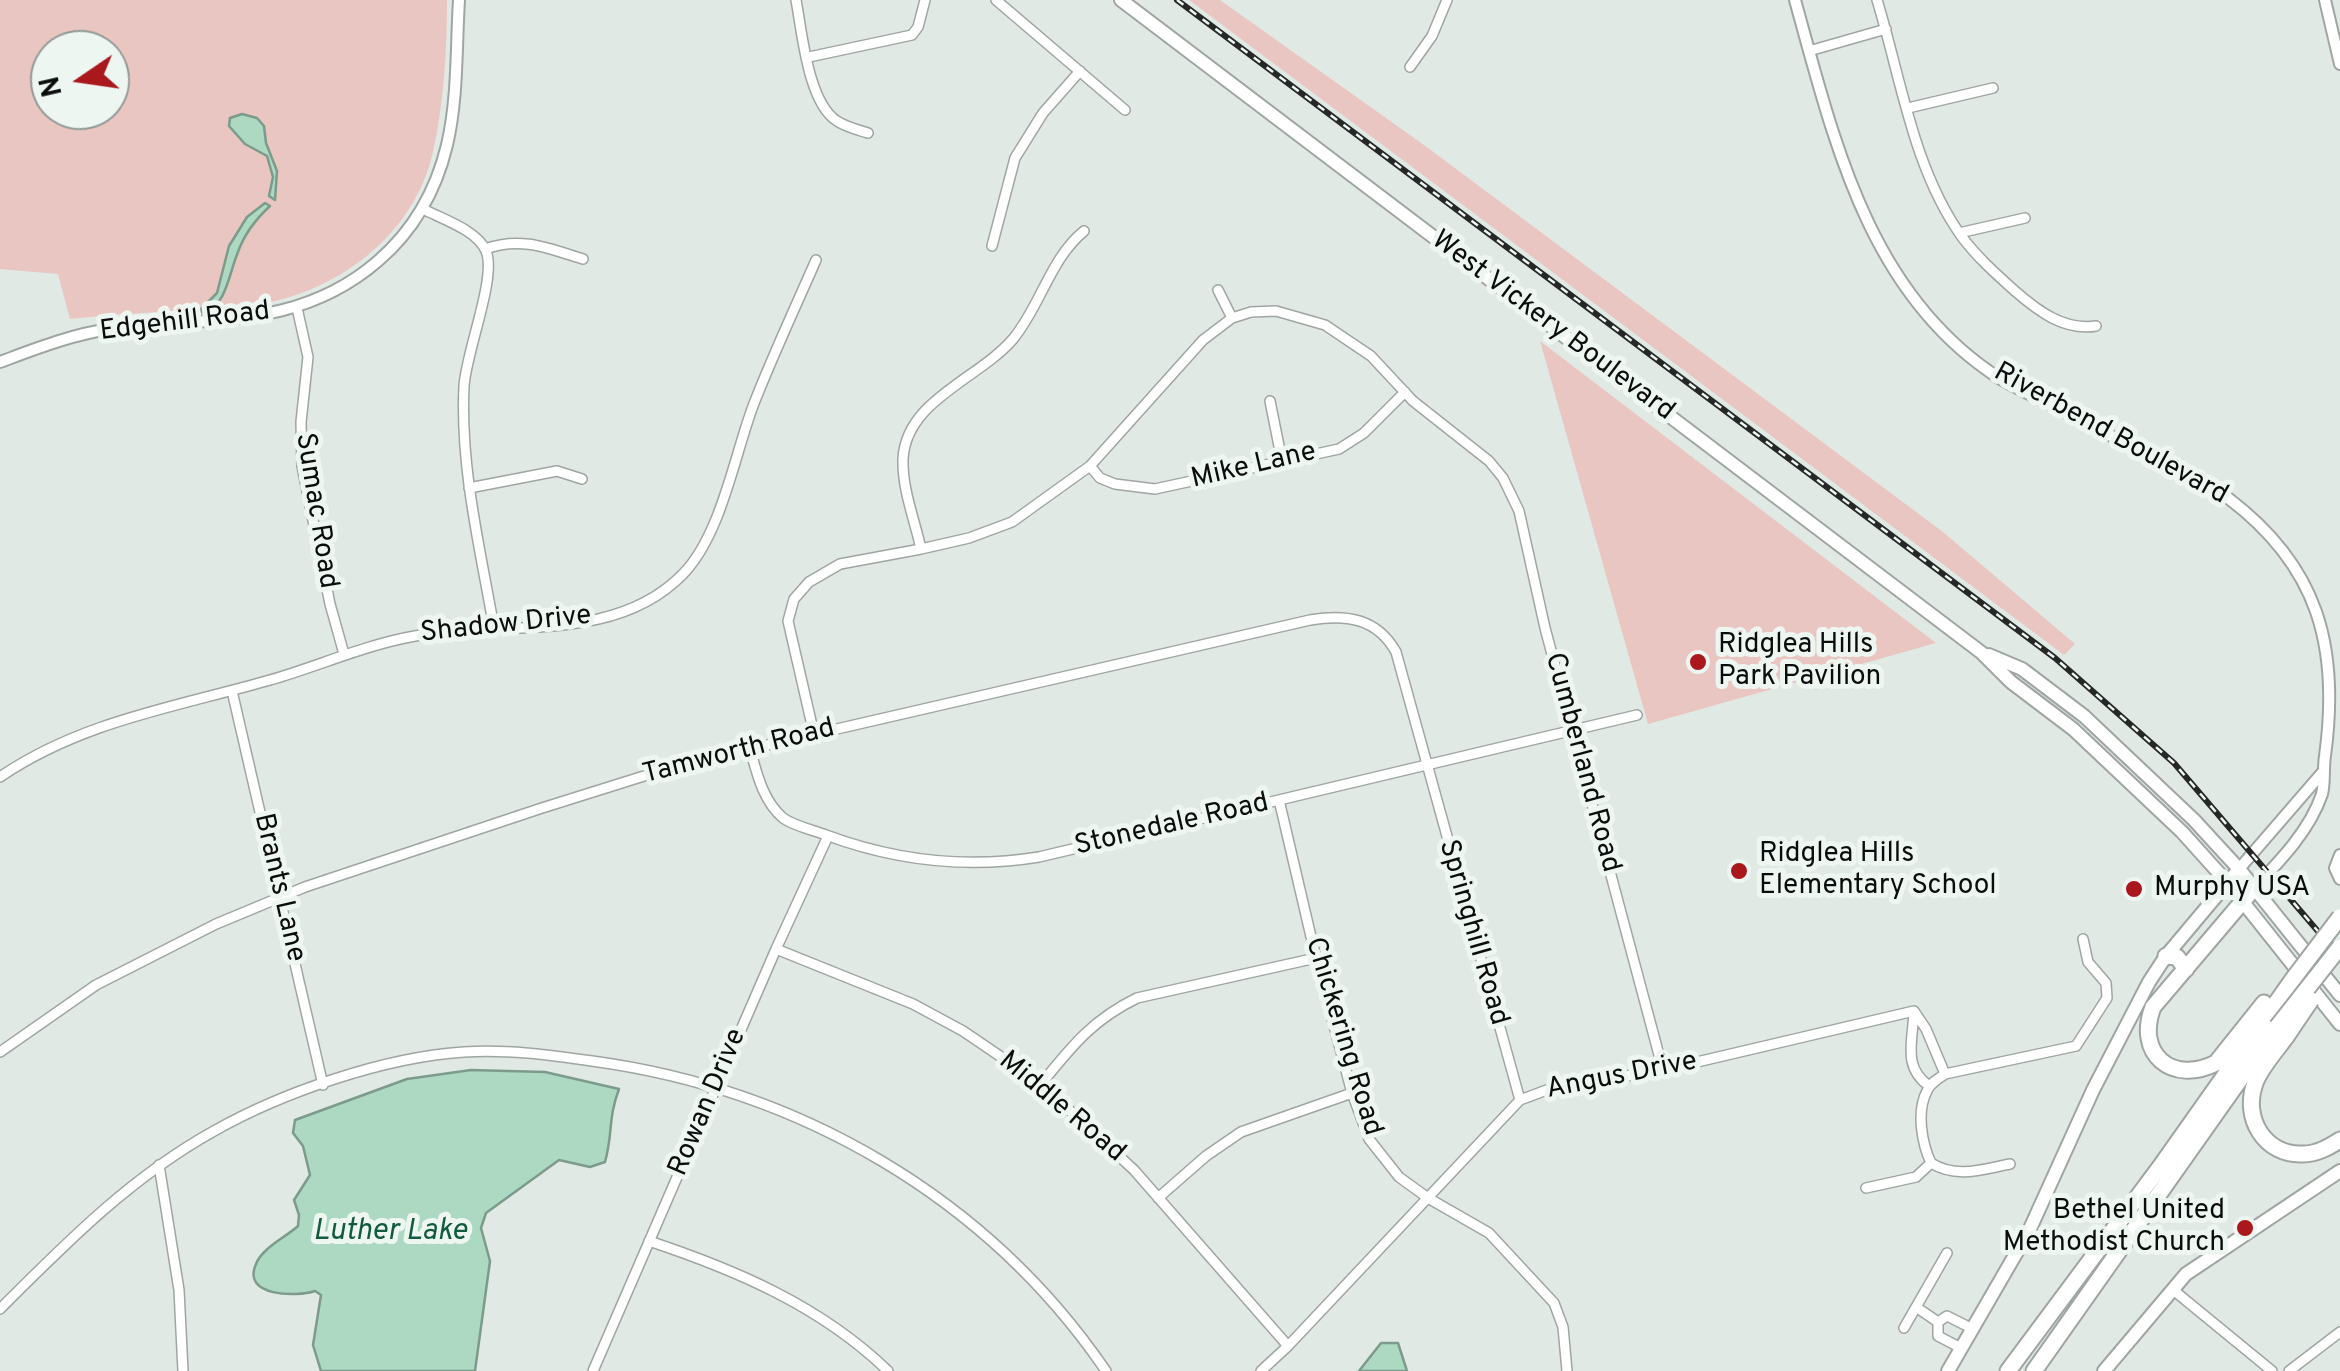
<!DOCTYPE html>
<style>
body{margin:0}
#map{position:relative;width:2340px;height:1371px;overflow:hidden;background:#e1e9e5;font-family:Overpass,sans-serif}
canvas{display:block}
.north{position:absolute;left:30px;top:30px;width:100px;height:100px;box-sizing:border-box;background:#eef6f2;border:2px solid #939996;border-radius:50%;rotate:257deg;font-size:28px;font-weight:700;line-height:40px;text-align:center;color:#0a0d0c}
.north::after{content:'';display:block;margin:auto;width:35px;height:45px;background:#aa171d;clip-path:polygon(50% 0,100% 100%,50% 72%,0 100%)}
</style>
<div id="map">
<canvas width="2340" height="1371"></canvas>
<div class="north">N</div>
</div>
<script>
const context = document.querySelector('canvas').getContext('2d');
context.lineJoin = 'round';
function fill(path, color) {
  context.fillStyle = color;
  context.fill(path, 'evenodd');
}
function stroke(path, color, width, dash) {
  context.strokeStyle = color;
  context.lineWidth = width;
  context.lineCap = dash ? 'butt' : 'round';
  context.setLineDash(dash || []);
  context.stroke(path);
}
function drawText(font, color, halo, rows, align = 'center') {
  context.font = font + ' Overpass,sans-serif';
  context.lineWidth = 10;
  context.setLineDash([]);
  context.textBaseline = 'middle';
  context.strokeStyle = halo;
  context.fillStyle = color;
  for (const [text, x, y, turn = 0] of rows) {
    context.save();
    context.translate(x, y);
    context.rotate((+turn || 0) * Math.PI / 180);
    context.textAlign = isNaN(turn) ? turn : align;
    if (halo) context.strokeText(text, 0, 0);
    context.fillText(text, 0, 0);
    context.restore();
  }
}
const green = new Path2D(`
 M0,0H447C447,50 444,103 433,152C414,236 336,294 253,305C192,312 131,312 70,319L58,274L0,269ZM50,50H110V110H50Z
 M1189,0H1220L1424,145L1943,532L2075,644L2064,655Z
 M1540,341L1936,643L1648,724Z`);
const water = new Path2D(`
 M242,114L257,118L264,126L266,143L277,171L275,200L269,196L273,177L267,156L245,144L229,126L230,118Z
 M265,203L270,206C257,218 244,235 238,252C229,273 227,304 204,314L200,310L217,293L229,246L247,217Z
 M471,1070L545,1072L619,1089C608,1118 613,1133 605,1162L590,1167L559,1160L486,1213L481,1228L490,1261L475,1371H321L313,1345L321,1295L315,1291C297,1297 241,1297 256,1264C262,1248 286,1237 298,1226L299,1215L294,1200L310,1175L303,1146L293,1133L295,1120L407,1079Z
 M1381,1343H1398L1407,1371H1359Z`);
const minor = new Path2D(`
 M796,0C802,32 808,103 837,121C846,127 858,130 868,133
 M996,0L1125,110
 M1877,0C1901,78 1913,169 1962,237C1977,257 1996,274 2015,291C2038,311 2064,331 2096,326
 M1809,51L1886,29
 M809,57L912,35L918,27L925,0
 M1410,67L1432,36L1447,0
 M1908,108L1993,88
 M423,209C442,219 477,230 486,251C497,277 466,352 464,386C460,467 480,548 494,628
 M1959,233L2025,218
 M992,246L1015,158L1043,113L1080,71
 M485,249C521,236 548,248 583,259
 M1218,290L1232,318
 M297,308L308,357L301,422L302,466L330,604L344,654
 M1270,401L1282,461
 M1090,466L1100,478L1115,484L1155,489L1339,449L1364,433L1405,392
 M469,488L557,471L582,479
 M921,549C915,521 902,489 903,459C906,400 979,379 1013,339C1041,305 1050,259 1084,231
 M232,691L323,1085
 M814,734L788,621L794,599L809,582L840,564L921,549L969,538L1012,522L1090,466L1203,340L1232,318L1251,312L1276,311L1325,325L1371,356L1413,401L1489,461L1503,478L1519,511L1545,628L1663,1070
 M750,749C757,774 763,801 783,818C794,826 813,830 826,835C896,861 965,869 1039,857L1637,715
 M0,777C82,721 176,707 270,680C319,666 364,645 415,636C503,620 614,645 683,574C721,535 734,457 753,406C772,357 795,308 816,260
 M1279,800L1316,958L1352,1093L1369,1139L1399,1177L1428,1198L1489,1233L1554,1303L1563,1327L1567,1371
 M776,949L913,1004L963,1031L1041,1084L1134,1170L1288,1346
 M0,1052L96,985L216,924L305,887L542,808L644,776L750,749L1310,620C1346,614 1377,618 1396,652L1520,1100
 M1041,1084C1072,1046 1092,1020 1137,998L1316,958
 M1929,1086C1902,1067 1913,1041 1914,1011L1926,1029L1945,1074
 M1931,1163C1922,1144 1916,1111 1927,1091C1930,1083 1938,1079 1945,1074L2076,1046L2107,998L2106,983L2088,962L2083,939
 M1931,1163C1957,1179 1983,1169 2010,1164
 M159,1165L179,1290L183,1371
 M1866,1188L1916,1177L1931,1163
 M1158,1198L1206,1156L1241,1132L1352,1093
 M649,1241C736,1270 821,1306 888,1371
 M2172,1289L2272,1371
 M1916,1307L1938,1322
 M0,1309C66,1243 131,1177 214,1131C283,1092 385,1057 464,1052C506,1049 550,1055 592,1061C799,1089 987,1197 1106,1371
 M1904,1328L1947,1253
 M1961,1348L1938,1336V1322L1947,1316L1973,1329
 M593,1371L776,949L828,836
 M1261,1371L1288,1346L1520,1100L1552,1088L1663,1070L1914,1011
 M2289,1371L2340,1332`);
const tertiary = new Path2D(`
 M1795,0C1834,140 1868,294 1999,378C2019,390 2040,399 2060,409C2116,439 2173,467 2228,498C2318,566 2340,646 2325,756C2323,768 2325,783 2322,794C2310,830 2280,861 2254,888
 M2325,0L2340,64
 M0,362C35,349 73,334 110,329C208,316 297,331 378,261C414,230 436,191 447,145C458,98 456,48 459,0
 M2340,855L2335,868L2340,879
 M2239,869L2322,773`);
const secondary = new Path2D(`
 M1121,0L1982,653L2011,682L2073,729L2182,832L2227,882L2340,1024
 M1989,655L2022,669L2084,716L2194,820L2239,869L2340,995
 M1948,1371L2029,1231L2093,1090L2149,982L2166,956L2239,869
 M2104,1371L2186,1274L2340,1171`);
const motorway = new Path2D(`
 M2254,888L2153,1007C2135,1054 2172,1085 2216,1063L2264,1003
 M2166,956L2177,957L2186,969
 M2286,1037C2276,1051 2261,1067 2255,1083C2242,1118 2265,1156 2303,1154C2317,1154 2329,1147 2340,1140
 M2008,1371L2160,1167L2293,979
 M2034,1371L2277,1027`);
const rail = new Path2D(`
 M1177,0L2055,658L2174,763L2340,957`);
const motorwayBridge = new Path2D(`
 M2293,979L2340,917
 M2277,1027L2340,947
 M2286,1037L2311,1000`);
const markers = [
 [1698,662,10,"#aa171d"],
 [1739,871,10,"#aa171d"],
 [2134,889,10,"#aa171d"],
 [2245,1228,10,"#aa171d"]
];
const streetNames = [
 ["Edgehill Road",185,323,-7],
 ["West Vickery Boulevard",1552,327,37],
 ["Riverbend Boulevard",2110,435,29],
 ["Mike Lane",1254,467,-13],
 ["Sumac Road",315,511,81],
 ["Shadow Drive",506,626,-6],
 ["Tamworth Road",739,753,-14],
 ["Cumberland Road",1581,763,75],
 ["Stonedale Road",1172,826,-13],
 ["Brants Lane",278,888,77],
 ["Springhill Road",1472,933,74],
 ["Chickering Road",1342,1037,73],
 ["Angus Drive",1622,1077,-11],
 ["Rowan Drive",709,1103,-67],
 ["Middle Road",1061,1108,40]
];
const poiNames = [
 ["Ridglea Hills",1718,646],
 ["Park Pavilion",1718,678],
 ["Ridglea Hills",1759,855],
 ["Elementary School",1759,887],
 ["Murphy USA",2154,889],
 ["Bethel United",2225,1212,"right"],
 ["Methodist Church",2225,1244,"right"]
];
const waterNames = [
 ["Luther Lake",390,1233]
];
fill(green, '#e9c6c2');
fill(water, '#add8c2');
stroke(water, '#7c9b8b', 2.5);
stroke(minor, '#9fa6a2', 12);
stroke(tertiary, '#9fa6a2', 14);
stroke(secondary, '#9fa6a2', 16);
stroke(motorway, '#9fa6a2', 19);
stroke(minor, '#fff', 9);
stroke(tertiary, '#fff', 10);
stroke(secondary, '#fff', 12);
stroke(motorway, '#fff', 15);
stroke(rail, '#252827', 6);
stroke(rail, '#eef6f2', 2.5, [8]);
stroke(motorwayBridge, '#9fa6a2', 19, []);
stroke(motorwayBridge, '#fff', 15);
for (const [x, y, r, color] of markers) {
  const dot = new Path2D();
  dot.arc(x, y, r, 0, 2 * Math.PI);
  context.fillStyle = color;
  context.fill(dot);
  stroke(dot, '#eef6f2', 4);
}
drawText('28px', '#0a0d0c', '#eef6f2', streetNames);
drawText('28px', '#0a0d0c', '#eef6f2', poiNames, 'left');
drawText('italic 30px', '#115c3f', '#eef6f2', waterNames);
</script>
